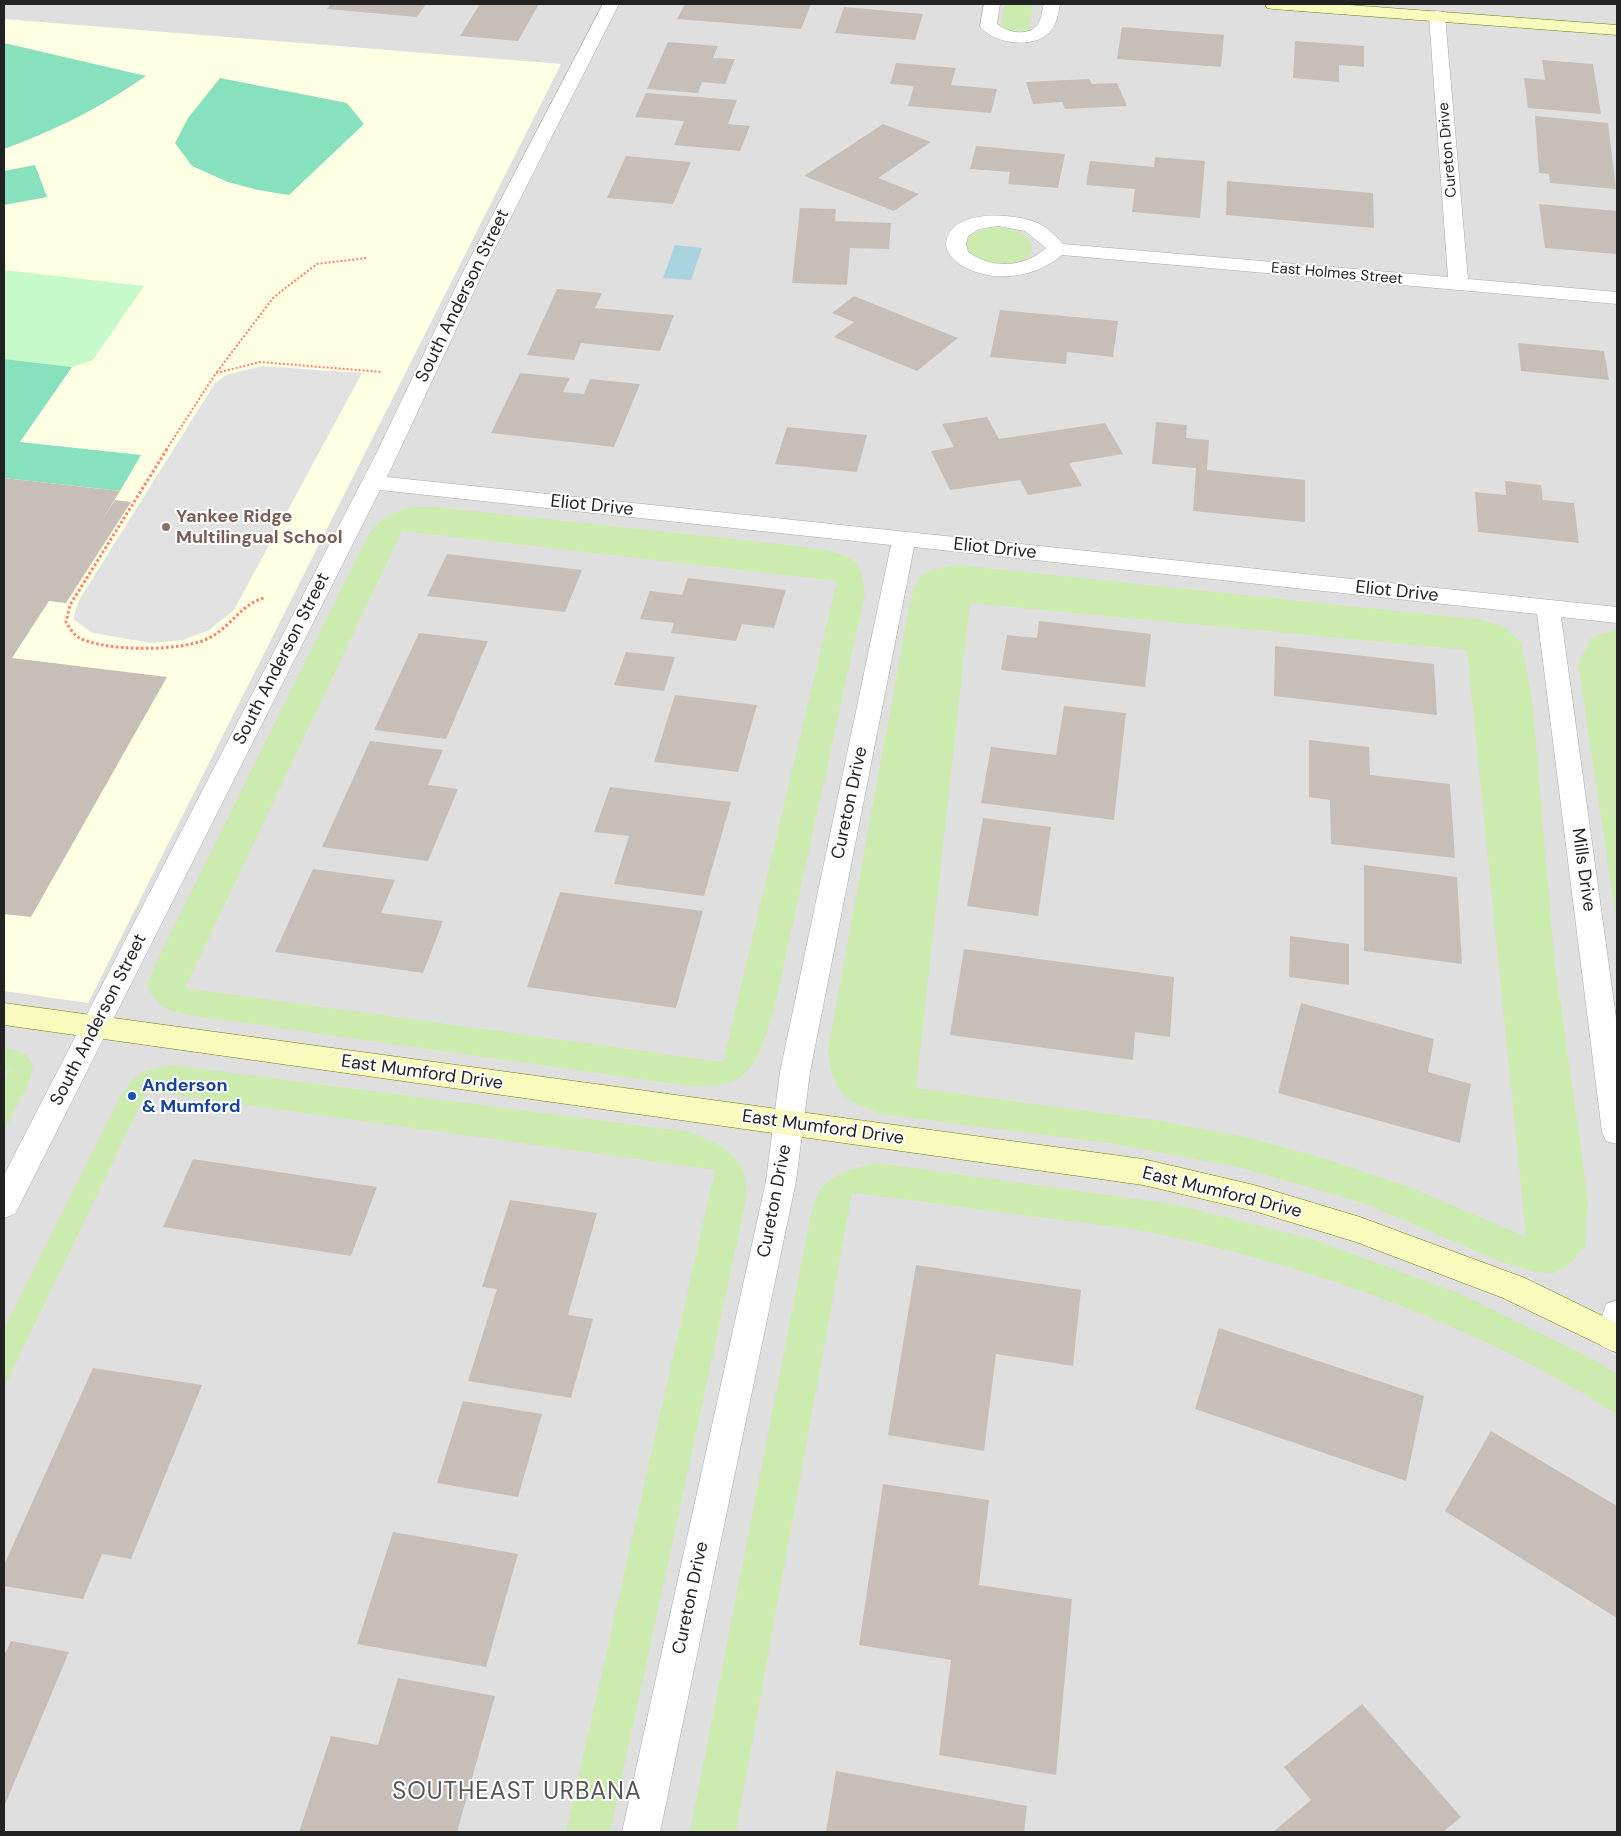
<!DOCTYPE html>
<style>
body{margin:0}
#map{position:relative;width:1621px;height:1836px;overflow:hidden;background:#f2efe8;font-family:"DM Sans",sans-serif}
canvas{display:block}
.frame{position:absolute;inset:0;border:5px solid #222;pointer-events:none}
</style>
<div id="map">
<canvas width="1621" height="1836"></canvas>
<div class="frame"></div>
</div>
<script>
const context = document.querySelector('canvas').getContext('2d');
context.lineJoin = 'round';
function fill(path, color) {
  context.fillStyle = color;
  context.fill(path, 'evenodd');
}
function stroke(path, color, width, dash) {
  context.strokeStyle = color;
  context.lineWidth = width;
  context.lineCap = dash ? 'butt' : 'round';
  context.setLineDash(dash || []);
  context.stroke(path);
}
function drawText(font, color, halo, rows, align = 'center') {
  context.font = font + ' "DM Sans",sans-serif';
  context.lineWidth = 4;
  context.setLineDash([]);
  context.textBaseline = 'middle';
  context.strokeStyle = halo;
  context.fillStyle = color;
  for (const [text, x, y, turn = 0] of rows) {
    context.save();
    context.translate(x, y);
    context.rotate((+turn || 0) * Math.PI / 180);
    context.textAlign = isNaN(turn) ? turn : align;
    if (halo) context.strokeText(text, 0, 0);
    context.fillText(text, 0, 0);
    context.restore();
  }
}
const residential = new Path2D(`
 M4,4H1617V1832H4Z`);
const education = new Path2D(`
 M4,19L561,64L88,1003L4,991Z`);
const grass = new Path2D(`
 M1005,4H1033L1029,32L1000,30Z
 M990,227C1006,228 1034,230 1032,252C1012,275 985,262 964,250L965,238L980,230Z
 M413,507H434L779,544C799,547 838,548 854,561C863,569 863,583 865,594L774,1010C766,1032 759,1066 738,1079C725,1087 703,1086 688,1086L189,1015C165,1009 159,1009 147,986L155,965L364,543C377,519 387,514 413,507ZM402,531L837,581L723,1062L185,988Z
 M958,565L1483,620L1506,628L1522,644L1533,707L1554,956L1588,1199L1585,1246L1568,1266L1554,1273L1536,1272L1501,1262L1366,1204L1242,1168L1116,1144L882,1114C843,1100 831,1092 828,1049L908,613C918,573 916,571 958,565ZM970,603L1467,650L1526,1237L1409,1187L1326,1159L1250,1138L1161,1121L916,1088Z
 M1617,630V925L1578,663L1592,637Z
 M4,1047L26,1054L33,1065L30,1081L4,1131V1082L10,1070L4,1069Z
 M170,1065L690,1132C717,1142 748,1157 746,1191C746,1203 742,1217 740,1229L610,1832H566L715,1170L147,1091L4,1388V1329L121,1095C138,1071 141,1071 170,1065Z
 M877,1163L1173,1204L1312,1239L1458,1293L1593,1359L1617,1374V1414C1473,1323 1315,1267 1149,1232C1112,1225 1074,1222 1036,1217C975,1209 914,1200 852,1193L736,1832H690L810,1219C812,1211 814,1200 818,1193C829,1174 857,1167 877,1163Z`);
const park = new Path2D(`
 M4,270L144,286L93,360L72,367L4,359Z`);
const pitch = new Path2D(`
 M4,43L146,76C98,109 58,129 4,149Z
 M220,78L347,103L364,124L289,195L258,190L228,182L192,166L175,143L188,118Z
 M35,165L47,197L4,205V171Z
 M4,359L72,367L20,442L141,455L120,491L4,478Z`);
const parking = new Path2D(`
 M262,366L362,373L234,610L209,630L183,640L150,643L93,633L73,619L79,600L215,383L226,375Z`);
const water = new Path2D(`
 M675,245L702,248L691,280L663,278Z`);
const building = new Path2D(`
 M331,4H426L417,17L327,9Z
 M480,4H539L518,41L460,36Z
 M685,4H811L801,29L677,19Z
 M844,7L923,14L915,40L835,33Z
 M1122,27L1224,35L1221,67L1117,59Z
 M1295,41L1364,46V67L1339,65V82L1293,78Z
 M668,42L718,46L713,58L735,59L725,84L702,82L698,93L647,89Z
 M1542,60L1593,64L1601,114L1528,108L1524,78L1545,80Z
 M896,63L956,68L951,85L997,89L991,113L908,106L914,86L890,84Z
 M1089,79L1092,84L1117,83L1127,106L1065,109L1062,102L1033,104L1026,82Z
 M646,93L737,100L728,124L750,126L740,151L674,145L684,121L635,117Z
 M1535,116L1608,123L1616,189L1550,183L1549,174L1539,173Z
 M883,124L931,142L878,178L919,194L894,211L804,176Z
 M976,146L1065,154L1058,188L1008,184L1010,172L970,169Z
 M626,156L691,162L673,204L607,198Z
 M1155,157L1205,161L1200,218L1132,212L1135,189L1086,185L1090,161L1154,167Z
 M1227,181L1373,193L1374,228L1226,215Z
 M1539,204L1617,211V254L1545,248Z
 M800,208L836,209L835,221L891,223L889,249L850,248L847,285L792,283Z
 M557,289L602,293L595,308L674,315L660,351L581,343L574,360L527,355Z
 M854,296L958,338L917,371L834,337L854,322L832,313Z
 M1000,310L1118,321L1113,357L1067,352L1066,364L990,357Z
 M1518,343L1604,351L1609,380L1521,371Z
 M520,373L570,378L563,392L584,394L590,379L640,384L614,447L491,433Z
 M987,417L999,439L1105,423L1123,454L1069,463L1082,486L1028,495L1020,480L950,490L931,451L954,447L942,424Z
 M1156,422L1187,425L1186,438L1209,440L1207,470L1305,480V522L1193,511L1196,468L1152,464Z
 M787,427L867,435L857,472L775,464Z
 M4,478L120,491L102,520L115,500L131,502L66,603L49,601L12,658L167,677L31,917L4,914Z
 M1505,481L1541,485L1543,500L1574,503L1579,543L1478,532L1475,492L1506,495Z
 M447,554L582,570L565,612L427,596Z
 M688,578L786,590L774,628L742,624L736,641L671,633L674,623L640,619L650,591L682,595Z
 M1039,621L1151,634L1145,687L1001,670L1007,635L1037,638Z
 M419,633L488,641L446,739L374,730Z
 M1275,646L1434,664L1437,715L1274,696Z
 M626,652L675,657L664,691L614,685Z
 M675,695L757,705L738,772L654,762Z
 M1064,706L1126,713L1114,820L981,803L991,747L1056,755Z
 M1309,740L1369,747L1370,775L1450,784L1455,858L1331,844L1330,800L1309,797Z
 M370,741L443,750L428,785L458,789L428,861L322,847Z
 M610,787L731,802L704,896L614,884L629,836L594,832Z
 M983,818L1051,827L1038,916L967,906Z
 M1364,865L1457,877L1462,964L1364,951Z
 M313,869L395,880L381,913L443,921L423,973L275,952Z
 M560,892L703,911L676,1008L527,987Z
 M1290,936L1349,944V985L1289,977Z
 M964,949L1174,977L1170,1037L1135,1032L1133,1060L950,1035Z
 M1301,1003L1434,1039L1428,1072L1471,1084L1460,1143L1278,1093Z
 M193,1159L377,1187L351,1256L163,1227Z
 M510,1200L597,1213L568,1315L593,1319L571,1398L468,1381L497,1289L482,1287Z
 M916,1265L1081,1290L1073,1366L996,1354L984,1451L888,1435Z
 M1219,1328L1424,1396L1406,1481L1195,1409Z
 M93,1368L202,1385L131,1559L102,1554L83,1599L4,1586V1565Z
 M463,1401L542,1414L518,1497L437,1483Z
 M1491,1431L1617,1506V1618L1445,1511Z
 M883,1484L989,1500L979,1585L1072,1599L1056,1775L939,1755L951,1660L859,1645Z
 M393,1532L518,1554L486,1667L357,1644Z
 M11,1641L69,1652L4,1807V1656Z
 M398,1678L495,1696L457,1832H299L331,1736L378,1745Z
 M1362,1704L1461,1817L1443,1832H1273L1311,1800L1284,1767Z
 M836,1771L1027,1806L1024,1832H826Z`);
const pathFar1 = new Path2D(`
 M217,372L273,298L288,286L317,264L366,258
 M166,450L216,373L260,362L382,372`);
const path = new Path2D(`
 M167,449L70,605L66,622C69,627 73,634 78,637C103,652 183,652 209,638C231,627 241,604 264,598`);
const street = new Path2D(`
 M603,4H619L483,272L387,477L1617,607V623L1561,617L1617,1025V1144L1606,1141L1602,1132L1537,614L914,547L810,1072L796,1181L660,1832H622L766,1181L780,1072L891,545L380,490L15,1214L4,1218V1175L376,454L463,272Z
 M984,4H1000L997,24C1008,33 1029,37 1038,24C1042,18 1042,10 1044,4H1060C1058,14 1057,25 1049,33C1033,49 992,44 980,26Z
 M1437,11L1443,12L1445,16L1468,279L1617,292V304L1062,255C1036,278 991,284 961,265C954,260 946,253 946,244C949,207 1018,213 1040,224C1049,229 1056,236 1063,244L1448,277L1429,16L1431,12ZM998,226L1025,231L1046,248C1024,268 992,269 968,252L966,244L968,236L979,229Z
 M1617,1300V1349L1612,1351L1601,1346L1596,1336L1606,1304Z`);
const secondary = new Path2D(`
 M1265,4H1336L1617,25V35L1273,9L1267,8Z
 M4,1003L1143,1159L1254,1185L1360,1217L1525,1278L1617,1323V1353L1503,1298L1356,1242L1254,1211L1143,1185L4,1025Z`);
const markers = [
 [166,527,5,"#8d6e63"],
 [132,1096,5,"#1a4fb4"]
];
const farStreetnames = [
 ["Cureton Drive",1448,150,-95],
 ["East Holmes Street",1337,274,5]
];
const streetNames = [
 ["South Anderson Street",463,296,-64],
 ["Eliot Drive",592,506,6],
 ["Eliot Drive",995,549,6],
 ["Eliot Drive",1397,592,6],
 ["South Anderson Street",282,659,-63],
 ["Cureton Drive",850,803,-78],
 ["Mills Drive",1583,870,82],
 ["South Anderson Street",99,1020,-63],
 ["East Mumford Drive",422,1073,8],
 ["East Mumford Drive",823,1128,8],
 ["East Mumford Drive",1222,1193,14],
 ["Cureton Drive",775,1201,-79],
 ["Cureton Drive",691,1598,-78]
];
const educationNames = [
 ["Yankee Ridge",176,517],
 ["Multilingual School",176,538]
];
const transitNames = [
 ["Anderson",142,1086],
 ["& Mumford",142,1107]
];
const nearQuarternames = [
 ["SOUTHEAST URBANA",517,1793]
];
fill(residential, '#e0dfdf');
fill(education, '#ffffe4');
fill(grass, '#ccebaf');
fill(park, '#c7facb');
fill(pitch, '#87e1bf');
fill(parking, '#e2e2e2');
fill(water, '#a9d3df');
fill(building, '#c7bfb7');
stroke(street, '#a9a9a9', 1);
stroke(secondary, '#6f7e04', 1);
stroke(pathFar1, '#fb8070', 2, [2, 2]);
stroke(path, '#fb8070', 3, [2.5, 2.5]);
fill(street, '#fff');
fill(secondary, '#f7fbbe');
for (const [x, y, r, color] of markers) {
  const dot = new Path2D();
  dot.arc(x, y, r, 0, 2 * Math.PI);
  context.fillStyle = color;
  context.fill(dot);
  stroke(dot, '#fff', 2);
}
drawText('15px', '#222', '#fff', farStreetnames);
drawText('18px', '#222', '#fff', streetNames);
drawText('bold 18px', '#785e54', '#fff', educationNames, 'left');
drawText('bold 18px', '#164399', '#fff', transitNames, 'left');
context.letterSpacing = '1px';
drawText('24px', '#555', '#fff', nearQuarternames);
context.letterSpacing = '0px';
</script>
